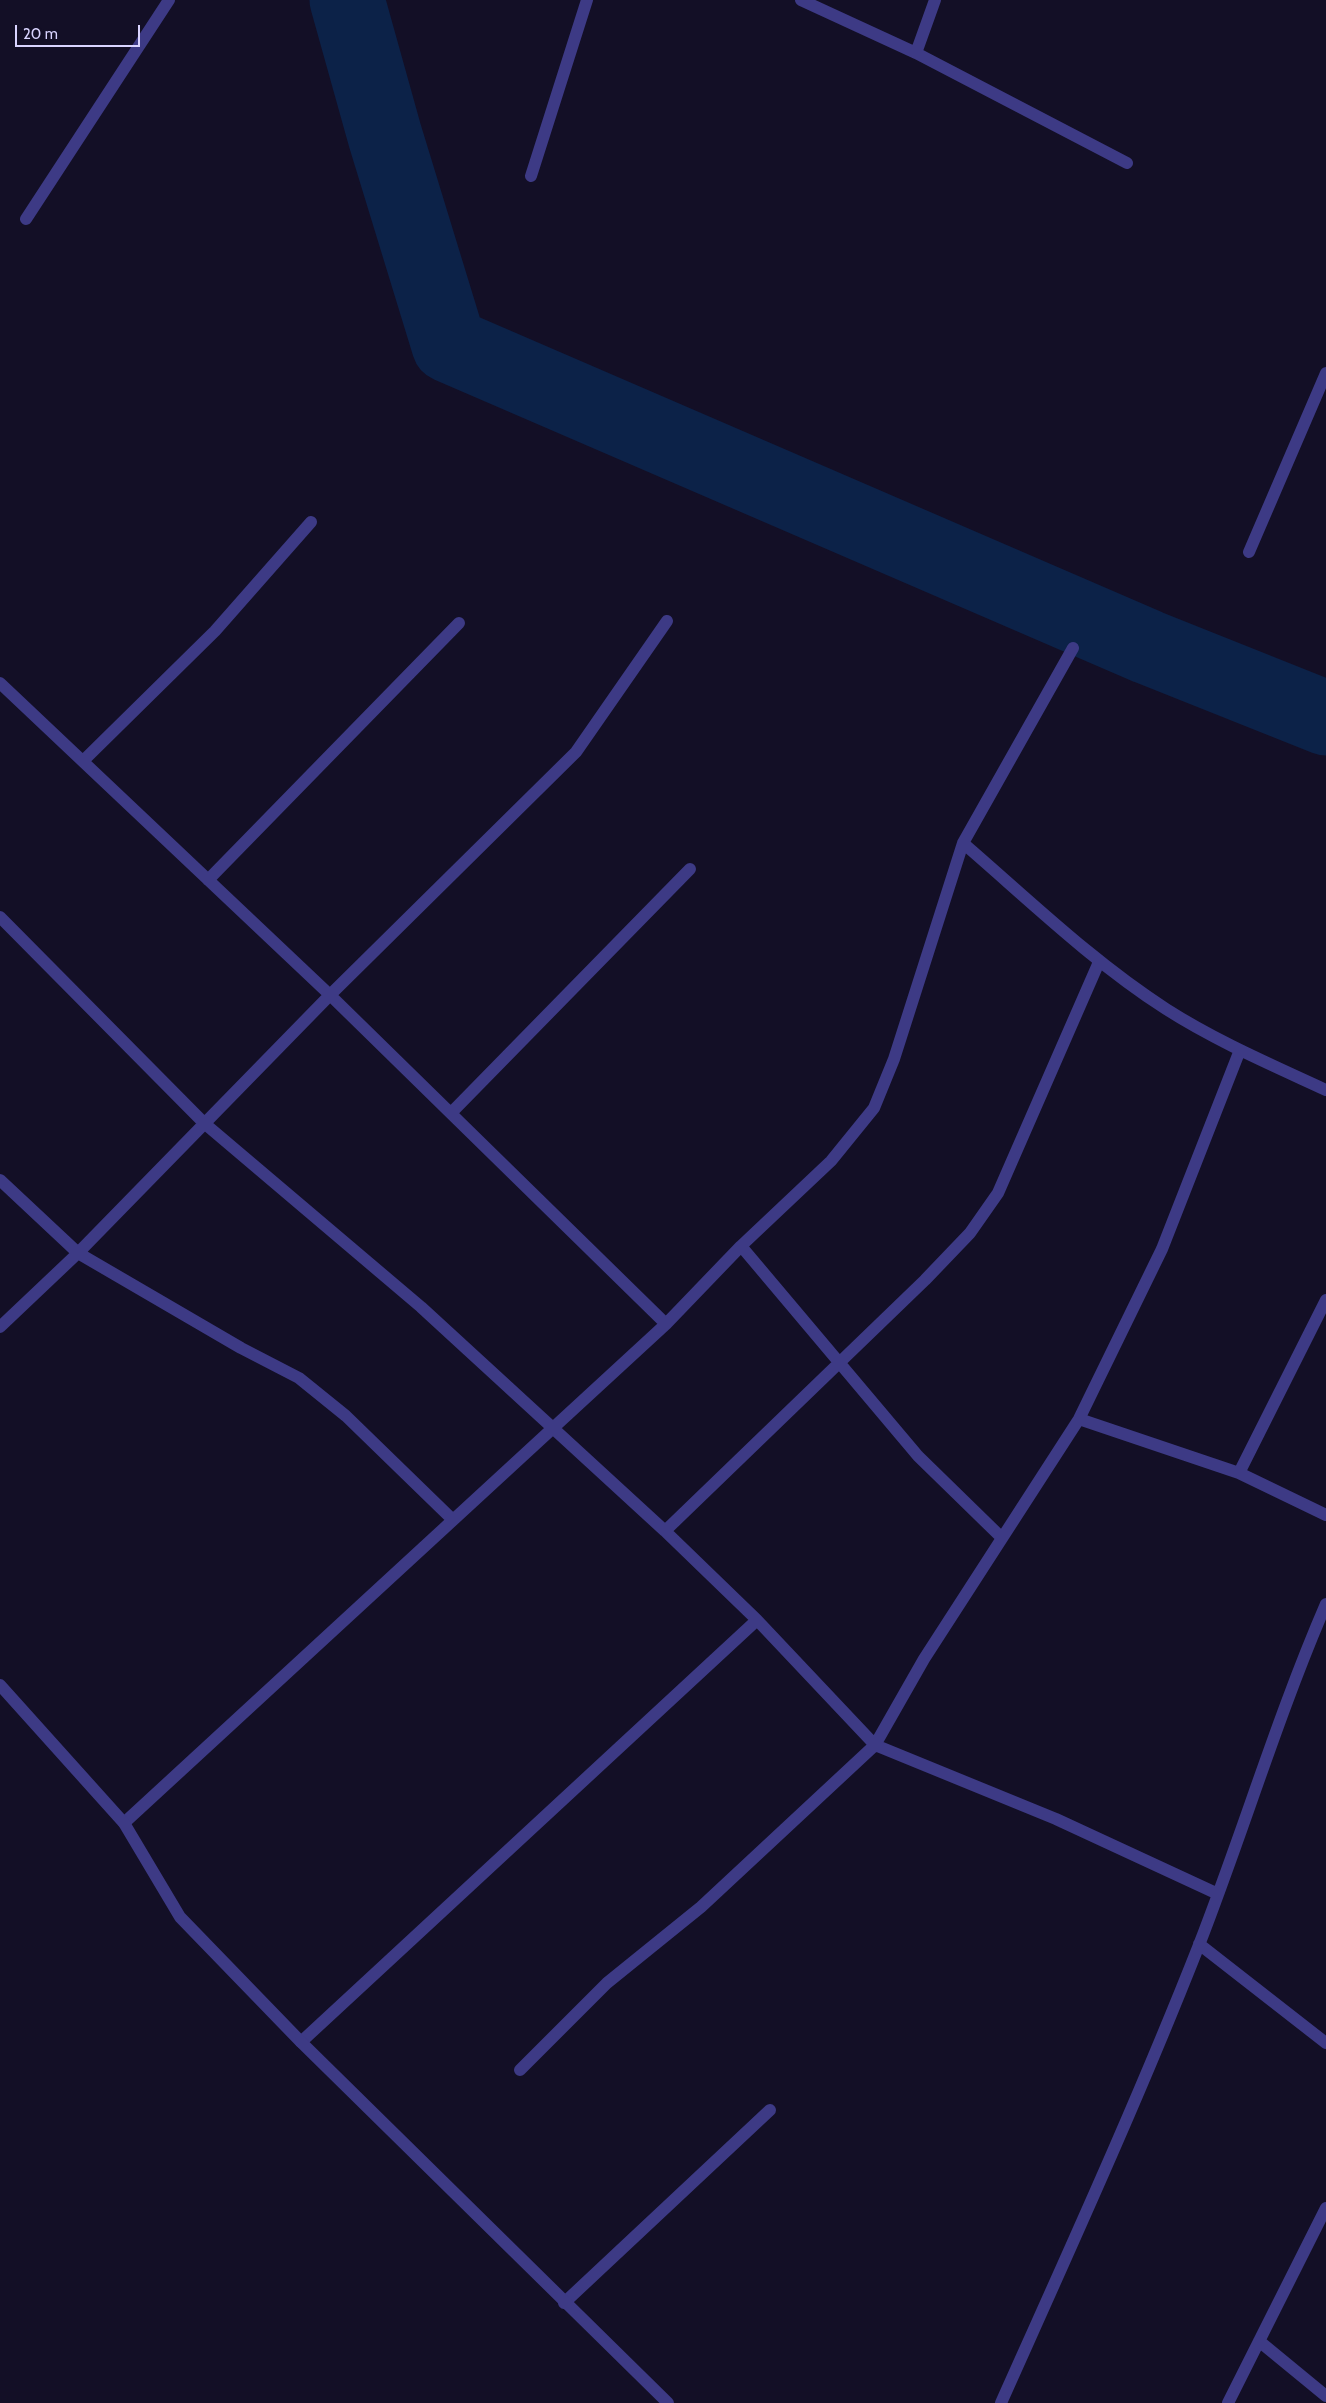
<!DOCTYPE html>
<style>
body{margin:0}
#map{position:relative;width:1326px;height:2403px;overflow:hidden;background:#130f26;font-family:Cabin,sans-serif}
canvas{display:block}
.scale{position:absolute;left:15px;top:25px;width:125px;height:22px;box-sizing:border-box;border:2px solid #d9d4ff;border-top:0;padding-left:6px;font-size:15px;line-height:18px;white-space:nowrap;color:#d9d4ff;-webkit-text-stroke:4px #130f26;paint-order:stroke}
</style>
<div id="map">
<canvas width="1326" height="2403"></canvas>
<div class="scale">20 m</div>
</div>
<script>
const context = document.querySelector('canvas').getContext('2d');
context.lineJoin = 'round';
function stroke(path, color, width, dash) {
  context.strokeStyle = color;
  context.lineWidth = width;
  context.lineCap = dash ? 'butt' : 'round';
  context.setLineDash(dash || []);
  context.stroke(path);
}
const river = new Path2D(`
 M347,0L385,136L449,345L1148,647L1326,718`);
const minor = new Path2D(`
 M801,0L916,53L1127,163
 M916,53L935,0
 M531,176L587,0
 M26,219L169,0
 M1249,552L1326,373
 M0,683L330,995L666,1324
 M83,761L215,631L311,522
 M963,843C1029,900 1093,962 1166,1009C1216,1041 1272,1065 1326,1090
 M208,880L459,623
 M0,917L204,1123L421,1307L665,1531L757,1620L875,1745L1056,1819L1218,1894
 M451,1113L690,869
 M0,1180L78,1253L241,1348L299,1378L346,1416L453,1520
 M741,1246L918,1456L1002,1538
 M0,1327L78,1253L330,995L576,752L667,621
 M1079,1419L1239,1473L1326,1515
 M1239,1473L1326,1300
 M665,1531L925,1280L970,1233L998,1193L1099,962
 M124,1823L666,1324L741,1246L831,1161L874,1108L894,1059L963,843L1073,648
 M1199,1944L1326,2043
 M301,2042L757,1620
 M520,2070L607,1983L701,1907L875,1745L924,1659L1079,1419L1162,1249L1240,1050
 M564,2303L770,2110
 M1259,2341L1326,2396
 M1001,2403C1069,2251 1138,2100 1199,1945C1243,1832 1278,1715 1326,1604
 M1228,2403L1326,2208`);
const tertiary = new Path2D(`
 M0,1685L124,1823L180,1917L301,2042L668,2403`);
stroke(river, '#0c2248', 75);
stroke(minor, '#3d3a85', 12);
stroke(tertiary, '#3d3a85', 12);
</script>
